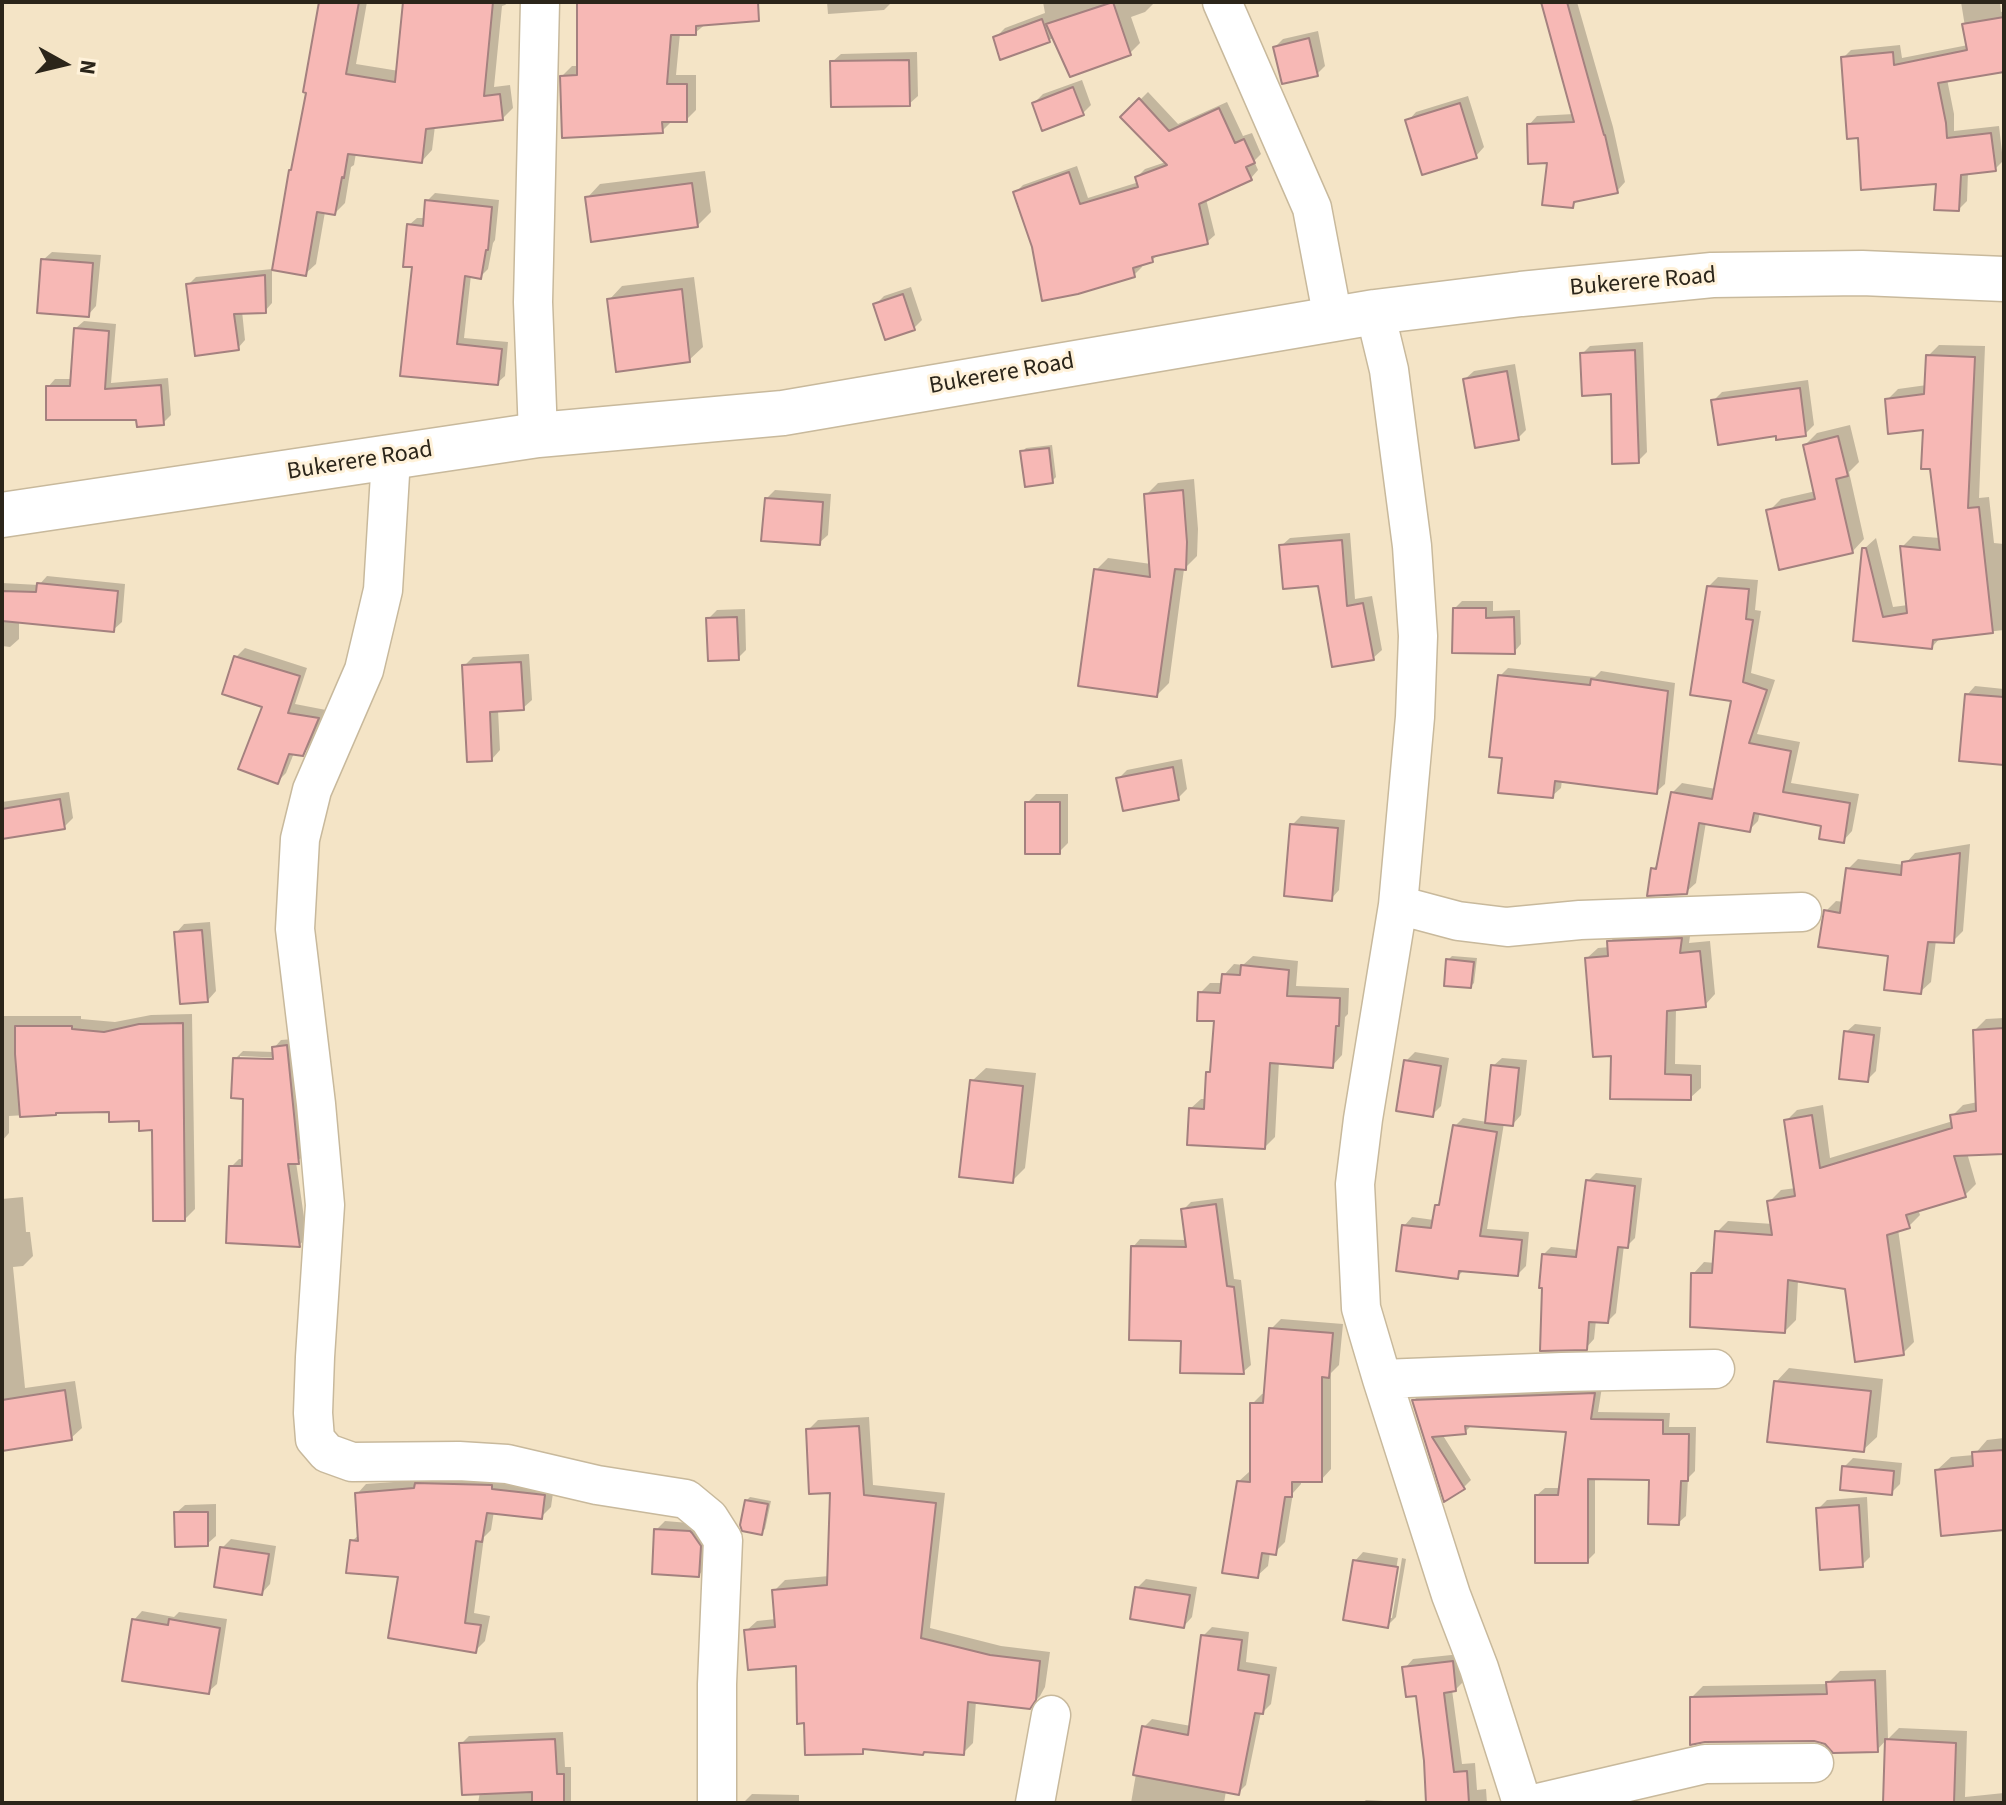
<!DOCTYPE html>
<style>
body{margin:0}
#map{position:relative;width:2006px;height:1805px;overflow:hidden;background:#f4e4c6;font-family:"Source Sans 3",sans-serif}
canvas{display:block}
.frame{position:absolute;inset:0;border:4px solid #2b251a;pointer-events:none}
.north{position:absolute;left:24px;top:24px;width:80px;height:80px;-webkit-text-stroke:6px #fff2da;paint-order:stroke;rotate:98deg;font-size:22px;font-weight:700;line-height:32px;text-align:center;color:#2b251a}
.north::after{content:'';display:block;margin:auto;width:28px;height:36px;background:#2b251a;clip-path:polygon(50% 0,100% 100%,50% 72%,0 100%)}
</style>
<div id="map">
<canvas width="2006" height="1805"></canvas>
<div class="frame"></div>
<div class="north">N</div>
</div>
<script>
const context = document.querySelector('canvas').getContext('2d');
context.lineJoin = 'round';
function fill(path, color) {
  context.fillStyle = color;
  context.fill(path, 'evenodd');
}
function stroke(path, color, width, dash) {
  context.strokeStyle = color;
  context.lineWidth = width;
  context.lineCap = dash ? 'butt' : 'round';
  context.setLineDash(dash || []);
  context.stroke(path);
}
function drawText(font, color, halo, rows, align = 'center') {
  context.font = font + ' "Source Sans 3",sans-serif';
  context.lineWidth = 6;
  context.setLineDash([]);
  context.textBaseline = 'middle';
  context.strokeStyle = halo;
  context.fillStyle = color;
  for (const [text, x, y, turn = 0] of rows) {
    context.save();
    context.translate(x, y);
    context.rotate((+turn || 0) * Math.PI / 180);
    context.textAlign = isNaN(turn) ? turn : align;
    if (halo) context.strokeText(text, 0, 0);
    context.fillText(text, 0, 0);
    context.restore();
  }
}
const shadow = new Path2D(`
 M321,2H367L356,64L399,71L405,2H509L505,5L502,6L494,87L510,85L513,108L502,119L435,126L432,150L422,161L356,153L354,165L351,167L345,203L335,213L325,212L316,264L305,274L293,168L308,91Z
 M579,2H732L695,33H680L676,75H696V110L686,120L672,121L662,131L562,76L572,66H579Z
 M827,2H892L884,10L828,14Z
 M1043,2H1155L1145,12L1131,17L1140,43L1130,53L1054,38L1002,57L995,38L1005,28L1045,13Z
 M1543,2H1577L1613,127L1625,182L1617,191L1579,199L1572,206L1529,125L1537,116L1574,114Z
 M1961,2H2000L2001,12L2004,11V70L1947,79L1954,114V131L1999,126L2003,161L1995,169L1968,172L1967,201L1959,209L1938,181L1859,136L1843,58L1851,50L1900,45L1902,58L1968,45Z
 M1318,31L1325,66L1317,74L1275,47L1283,39Z
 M917,52L918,96L909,104L832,62L841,54Z
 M1082,80L1091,105L1083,113L1034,103L1043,94Z
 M1148,92L1178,124L1227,102L1243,136L1252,133L1261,154L1254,161L1258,170L1251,178L1206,199L1215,235L1207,242L1159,254L1152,260L1141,263L1142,267L1134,275L1034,247L1015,193L1023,185L1077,166L1088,198L1139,182L1137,177L1145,169L1166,162L1123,117Z
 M1468,96L1484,147L1476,156L1408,121L1416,112Z
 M705,171L711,212L697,226L587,198L600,184Z
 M435,193L499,200L495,240L493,243L488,269L480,277L471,275L464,338L508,342L505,376L497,383L402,375L414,266L409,225L417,218H426L427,201Z
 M52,252L101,255L96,306L88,315L43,260Z
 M272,269V303L265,311H242L245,340L238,348L188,285L196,277Z
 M694,277L703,347L689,360L609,300L622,286Z
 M911,287L922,320L914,328L875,305L884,296Z
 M84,321L116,324L111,383L168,378L171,415L163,423L138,418L48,387L55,379H72L76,328Z
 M1643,342L1647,452L1638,461L1613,392L1582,354L1590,346Z
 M1939,345L1985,346L1979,498L1989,497L1994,543L2004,544V630L1941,637L1932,647L1855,639L1864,549L1876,538L1893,607L1908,605L1902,547L1913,536L1940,538L1925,428L1887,400L1898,389L1927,385L1928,356Z
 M1515,364L1526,430L1518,438L1465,379L1474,371Z
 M1808,380L1814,425L1805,434L1777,433L1713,401L1722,392Z
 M1850,425L1859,462L1849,472L1864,539L1852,552L1769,511L1781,499L1816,491L1805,445L1817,433Z
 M1052,445L1056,477L1052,481L1022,452L1026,448Z
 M1194,479L1198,529L1197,556L1184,569L1169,683L1157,695L1096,570L1108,558L1151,564L1146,495L1158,483Z
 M775,490L831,494L828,535L819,543L767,498Z
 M1350,533L1355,599L1372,596L1382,650L1373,658L1319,584L1281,546L1290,538Z
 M47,576L125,584L122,622L113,630L19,621V639L10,647L2,646V583L39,585Z
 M1718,577L1758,580L1755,610L1761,611L1751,673L1775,680L1757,734L1800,742L1791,783L1859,794L1852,831L1843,841L1823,824L1760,812L1758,821L1749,830L1706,822L1696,883L1686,892L1653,869L1660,862L1672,793L1682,783L1716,789L1733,699L1709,586Z
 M1462,601H1493V611L1520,610L1521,644L1514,652L1455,608Z
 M745,609L746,650L738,658L708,619L717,610Z
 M245,648L307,668L295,704L326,710L311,746L302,754L294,753L286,773L277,782L265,706L236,657Z
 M529,654L532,700L523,708L498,710L500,750L492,759L464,666L473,657Z
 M1508,668L1595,677L1601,671L1675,683L1665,784L1656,792L1562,780L1561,788L1552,796L1504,756L1500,676Z
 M1975,686L2004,689V763L1967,695Z
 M1182,759L1187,789L1178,798L1118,779L1127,770Z
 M69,792L73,818L64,827L2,837V802Z
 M1036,794H1068V843L1059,852L1027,803Z
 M1301,816L1345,820L1339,890L1331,899L1292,825Z
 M1970,844L1963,931L1953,941L1936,940L1931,982L1920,992L1891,954L1826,911L1836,901L1844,902L1848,869L1858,859L1904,865L1915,853Z
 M210,922L216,991L208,1000L176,933L184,924Z
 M1691,929L1689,943L1710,941L1715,994L1705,1005L1676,1008L1675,1064L1701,1065V1088L1690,1098L1613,1054L1587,958L1598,948L1610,947V942L1620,931Z
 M1253,956L1298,961L1296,986L1349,988L1348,1014L1345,1017L1342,1055L1332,1066L1279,1061L1275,1137L1265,1147L1190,1109L1201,1099H1206L1208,1073L1212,1068L1216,1020L1200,993L1210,983H1223L1224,975L1234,964L1243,965Z
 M1452,956L1477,958L1474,983L1471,986L1448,960Z
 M192,1014L195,1209L185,1219L154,1128L141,1119L111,1110L9,1116V1133L2,1141V1016H81V1019L115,1022L151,1015Z
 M2004,1018V1152L1967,1153L1976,1184L1965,1195L1918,1209L1920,1215L1909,1226L1898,1229L1914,1342L1903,1353L1846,1287L1798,1280L1796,1320L1785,1331L1693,1274L1704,1262L1715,1263L1717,1232L1728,1221L1773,1224L1770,1201L1781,1190L1796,1188L1786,1121L1797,1110L1823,1105L1830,1158L1953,1121L1952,1116L1963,1105L1978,1102L1975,1030L1986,1019Z
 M1855,1024L1881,1027L1876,1071L1868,1079L1846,1032Z
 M294,1039L306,1154L296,1162L307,1238L299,1245L231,1167L239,1159H244L245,1097L235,1059L243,1051L274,1052V1048L281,1040ZM240,1056L283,1058V1062L240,1060Z
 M1415,1052L1449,1058L1441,1106L1432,1115L1406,1061Z
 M1502,1058L1527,1060L1521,1115L1513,1124L1504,1123L1487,1229L1529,1232L1526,1266L1518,1274L1464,1270L1457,1277L1404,1226L1412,1217L1434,1220L1436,1206L1442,1200L1455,1126L1463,1118L1487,1122L1493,1066Z
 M986,1068L1036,1073L1025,1168L1012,1181L972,1081Z
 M1596,1173L1642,1178L1635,1238L1627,1246L1624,1245L1616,1313L1608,1321L1596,1320L1594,1339L1586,1348L1543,1255L1551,1247L1579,1250L1588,1181Z
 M23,1197L26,1232H30L33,1256L23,1266L13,1267L25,1388L75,1381L82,1428L71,1438L2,1449V1199Z
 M1223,1198L1234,1279L1241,1280L1251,1365L1243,1372L1183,1339L1133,1247L1140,1239L1187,1240L1183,1210L1191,1202Z
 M1281,1319L1343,1324L1339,1365L1331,1373V1469L1321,1480H1301V1484L1293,1493L1285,1542L1275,1552H1270L1268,1566L1257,1576L1238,1482L1249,1472H1252V1404L1262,1394L1266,1393L1271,1329Z
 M1789,1368L1883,1379L1877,1437L1863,1450L1776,1382Z
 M1602,1387L1598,1412L1670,1413L1669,1427H1696L1695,1471L1688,1478L1686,1516L1678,1523L1651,1478L1595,1477V1553L1587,1561L1537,1495L1545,1488H1561L1568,1430L1473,1424L1465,1432L1442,1434L1471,1480L1463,1488L1445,1499L1414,1400L1421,1393Z
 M869,1417L873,1485L945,1493L930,1628L1001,1646L1050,1652L1045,1687L1040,1696L1029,1707L976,1701L973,1743L963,1753L867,1747L862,1752L806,1721L798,1663L746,1631L757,1621L776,1619L774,1591L785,1580L829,1576L832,1491L808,1430L818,1420Z
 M2004,1438V1528L1937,1470L1951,1457L1974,1455L1987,1440Z
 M1853,1458L1902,1463L1900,1484L1891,1493L1844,1467Z
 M426,1475L554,1486L551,1507L541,1517L494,1511L491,1530L484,1537L474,1613L490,1616L485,1641L475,1651L400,1576L352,1541L360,1534L357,1494L366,1484L421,1480Z
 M750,1497L771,1501L765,1529L761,1533L746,1501Z
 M1867,1497L1870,1557L1862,1565L1818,1509L1827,1500Z
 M216,1504V1536L207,1544L176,1513L185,1505Z
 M665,1521L701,1524L707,1566L699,1575L656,1530Z
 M231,1539L276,1546L270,1584L262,1593L222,1548Z
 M1363,1552L1398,1558L1388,1618H1392L1402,1558L1406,1559L1396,1617L1388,1625L1355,1561Z
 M1146,1579L1197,1587L1192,1617L1184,1626L1137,1588Z
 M142,1611L174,1617L179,1612L227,1619L217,1684L208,1692L134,1620Z
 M1212,1627L1249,1632L1246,1662L1277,1667L1271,1704L1263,1712H1261L1246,1785L1238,1793L1226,1791L1224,1803H1131L1144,1727L1152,1719L1191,1726L1203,1636Z
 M1461,1654L1464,1681L1455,1690H1452L1462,1764L1475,1763L1477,1790L1486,1789L1487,1803H1428L1426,1760L1417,1694L1405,1668L1413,1659Z
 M1886,1670L1888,1739L1899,1728L1967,1731L1965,1797L2004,1793V1803H1885L1887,1739L1877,1750L1827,1743L1692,1697L1703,1686L1827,1684L1840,1671Z
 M563,1732L565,1767H571V1803H478L480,1792L461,1744L469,1736Z
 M752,1794L799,1795V1803H743Z
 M1366,1800L1421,1803H1362Z`);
const building = new Path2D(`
 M319,2H359L346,74L395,82L403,2H493L484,96L500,94L503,120L426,129L422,163L348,154L344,178L342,177L335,215L317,212L306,276L272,270L289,170H291L306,93L303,92Z
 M577,2H758L759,21L696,26V35H671L667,84H687V122H662L663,133L562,138L560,76L577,75Z
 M1113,2L1131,55L1070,77L1046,24Z
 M1541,2H1567L1604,135H1605L1618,193L1574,202L1573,208L1542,205L1547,163L1528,164L1527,124L1574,122Z
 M2004,17V72L1938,83L1946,123L1947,138L1991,133L1996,171L1961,175L1959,211L1934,210L1936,184L1861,190L1858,138L1847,139L1841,57L1893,52L1894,65L1967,50L1962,24Z
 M1042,19L1050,42L1000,60L993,37Z
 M1309,38L1318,76L1282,84L1273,47Z
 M909,60L910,106L831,107L830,61Z
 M1073,87L1084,115L1042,131L1032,103Z
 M1139,98L1169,131L1219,108L1235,143L1244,139L1255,163L1246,167L1252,180L1199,204L1208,244L1152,257L1153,262L1133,268L1135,277L1078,294L1042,301L1032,247L1013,192L1069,172L1080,204L1138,187L1135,177L1167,165L1120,117Z
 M1460,103L1477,158L1422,175L1405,120Z
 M692,183L698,227L591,242L585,197Z
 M425,200L492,207L488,250H486L481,279L465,276L457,344L502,349L498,385L400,376L412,267H403L407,224L423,226Z
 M41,259L93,263L89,317L37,313Z
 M265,275L266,313L234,314L239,350L195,356L186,284Z
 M682,289L690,362L616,372L607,299Z
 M903,294L915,330L885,340L873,304Z
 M74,328L109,331L105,389L161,385L164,425L137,427L136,420H46V386H70Z
 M1635,350L1639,463L1612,464L1611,394L1582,396L1580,353Z
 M1926,355L1975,357L1968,508L1979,507L1993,633L1933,640L1932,649L1853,641L1862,548H1866L1883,617L1907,613L1900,546L1940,550L1930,469H1921L1923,430L1888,434L1885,399L1924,394Z
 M1507,371L1519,440L1475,448L1463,379Z
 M1800,388L1806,436L1776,440V436L1718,445L1711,400Z
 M1838,436L1848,476L1836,479L1853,553L1779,570L1766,510L1815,499L1803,445Z
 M1049,448L1053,483L1025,487L1020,451Z
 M1183,490L1187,542L1186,570L1175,569L1157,697L1078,686L1094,569L1150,577L1144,494Z
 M765,498L823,502L820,545L761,541Z
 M1342,540L1347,606L1363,603L1374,660L1332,667L1318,586L1283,589L1279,545Z
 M37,583L118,591L114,632L2,621V591L36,592Z
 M1707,586L1749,589L1746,619L1753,620L1743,682L1767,690L1749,743L1791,751L1783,792L1850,803L1844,843L1819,839L1821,826L1754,813L1750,832L1699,823L1687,894L1647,896L1651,868L1656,869L1671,792L1712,799L1731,701L1690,695Z
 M1453,608H1486V618L1514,617L1515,654L1452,653Z
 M737,617L739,660L708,661L706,618Z
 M234,656L300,676L288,713L319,718L303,756L289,754L278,784L238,769L262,707L222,694Z
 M521,662L524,710L490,712L492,761L467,762L462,665Z
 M1498,675L1590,685L1591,679L1668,691L1657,794L1555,781L1553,798L1498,793L1502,758L1489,757Z
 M1965,694L2004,697V765L1959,761Z
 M1173,767L1179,800L1123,811L1116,778Z
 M60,799L65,829L2,839V809Z
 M1025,802H1060V854H1025Z
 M1290,824L1338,828L1332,901L1284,896Z
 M1960,853L1954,943L1928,942L1921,994L1884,990L1888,956L1818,947L1824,910L1840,913L1846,868L1901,875L1902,862Z
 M202,930L208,1002L180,1004L174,932Z
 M1682,938L1680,953L1700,951L1706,1007L1667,1011L1665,1074L1691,1075V1100L1610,1099L1611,1056L1593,1057L1585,958L1608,956L1607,941Z
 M1446,959L1474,962L1471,988L1444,986Z
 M1241,965L1289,970L1287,996L1340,998L1339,1026H1336L1333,1068L1270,1063L1265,1149L1187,1145L1189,1108L1204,1109L1206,1072H1210L1214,1021H1197L1198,992L1220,993L1222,974L1240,975Z
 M183,1023L185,1221H153L152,1130L139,1131V1121L109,1122V1112L56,1113V1115L20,1117L15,1054V1026H72V1029L104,1032L139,1024Z
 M2004,1028V1154L1954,1156L1966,1197L1906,1215L1910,1228L1887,1235L1904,1355L1855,1362L1845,1289L1788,1280L1785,1333L1690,1327L1691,1273H1712L1715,1231L1772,1235L1767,1201L1795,1196L1784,1120L1812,1115L1820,1168L1952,1128L1950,1115L1976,1111L1973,1030Z
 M1844,1031L1874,1035L1868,1082L1839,1079Z
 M287,1045L299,1164H288L300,1247L226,1243L229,1166H242L243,1099L231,1098L233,1058L273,1059L272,1047Z
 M1404,1060L1441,1066L1433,1117L1396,1111Z
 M1491,1065L1519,1068L1513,1126L1485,1123Z
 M970,1080L1023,1086L1013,1183L959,1177Z
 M1453,1125L1497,1132L1480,1236L1522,1240L1518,1276L1459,1271L1458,1279L1396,1271L1402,1225L1431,1228L1435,1205H1439Z
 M1586,1180L1635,1186L1628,1248L1618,1247L1608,1323L1589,1322L1587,1350L1540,1351L1542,1288H1539L1542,1254L1576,1257Z
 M1216,1204L1227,1286L1234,1287L1244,1374L1180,1373L1181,1341L1129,1340L1131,1246L1186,1247L1181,1209Z
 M1269,1328L1333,1333L1329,1378L1322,1377V1482H1292V1497H1285L1276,1555L1262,1553L1258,1578L1222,1573L1237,1481L1250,1482V1403H1263Z
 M1774,1381L1871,1391L1864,1452L1767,1442Z
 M65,1390L72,1440L2,1451V1400Z
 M1595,1393L1591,1419L1663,1420V1434H1689L1688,1481H1681L1679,1525L1648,1524L1649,1480L1588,1479V1563H1535V1495H1558L1566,1432L1465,1426L1466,1434L1432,1437L1465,1489L1444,1502L1412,1400Z
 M859,1426L864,1495L936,1503L921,1638L990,1655L1040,1661L1036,1700L1030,1709L968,1702L964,1755L924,1752L923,1755L863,1749V1754L805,1755L804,1723L797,1724L796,1666L748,1670L744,1630L775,1627L772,1590L827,1585L830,1493L809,1494L806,1429Z
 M2004,1450V1530L1941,1536L1935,1470L1973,1466L1972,1452Z
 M1842,1466L1894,1471L1892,1495L1840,1490Z
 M415,1483L492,1485V1489L545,1495L542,1519L487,1513L482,1542L476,1541L465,1623L481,1625L476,1653L388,1638L398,1577L346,1573L350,1540L358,1541L355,1493L414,1488Z
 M745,1500L768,1504L762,1535L742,1531L740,1525Z
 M1859,1505L1863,1567L1820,1570L1816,1508Z
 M174,1512H208V1546L175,1547Z
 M654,1529L690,1531L692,1533L701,1546L699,1577L652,1574Z
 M220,1547L269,1554L262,1595L214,1587Z
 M1353,1560L1398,1567L1388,1628L1343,1620Z
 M1135,1587L1190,1595L1184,1628L1130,1619Z
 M132,1619L168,1625L169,1619L220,1628L209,1694L122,1681Z
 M1201,1635L1242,1640L1238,1670L1269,1675L1263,1714L1255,1713L1239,1795L1133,1775L1142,1726L1188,1735Z
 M1453,1661L1456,1691L1444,1693L1454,1772L1467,1771L1469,1803H1426L1424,1761L1416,1696L1406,1697L1402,1667Z
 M1875,1680L1878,1752L1833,1753L1825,1744L1814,1741L1705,1742L1690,1745V1697L1827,1694L1826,1682Z
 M555,1739L557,1774H564V1803H532V1792L462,1795L459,1743Z
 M1885,1739L1956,1743L1954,1803H1883Z`);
const minor = new Path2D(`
 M1222,2L1312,208L1333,319
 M1375,312L1389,370L1412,546L1418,636L1415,717L1398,905L1363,1119L1355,1184L1361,1308L1382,1379L1451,1595L1479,1668L1522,1803
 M538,435L533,302L540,2
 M391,458L383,590L364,670L312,790L300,839L295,929L316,1104L325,1205L315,1357L313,1413L315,1439L327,1453L352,1462L459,1461L507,1464L597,1485L686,1499L709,1518L723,1540L717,1684V1803
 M1398,905L1458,921L1507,927L1580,920L1802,912
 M1382,1379L1562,1372L1715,1369
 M1035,1803L1051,1715
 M1538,1803L1705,1764L1814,1763`);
const major = new Path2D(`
 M2,515L538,435L783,413L1375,312L1521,294L1712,275L1862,273L2004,279`);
const streetNames = [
 ["Bukerere Road",1643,283,-5],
 ["Bukerere Road",1002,375,-10],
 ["Bukerere Road",360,462,-9]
];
fill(shadow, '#0003');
fill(building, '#f7b8b5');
stroke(building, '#a4817f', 2);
stroke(minor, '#c8b99c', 41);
stroke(major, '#c8b99c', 47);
stroke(minor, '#fff', 38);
stroke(major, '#fff', 44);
drawText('24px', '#2b251a', '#fff2da', streetNames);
</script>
